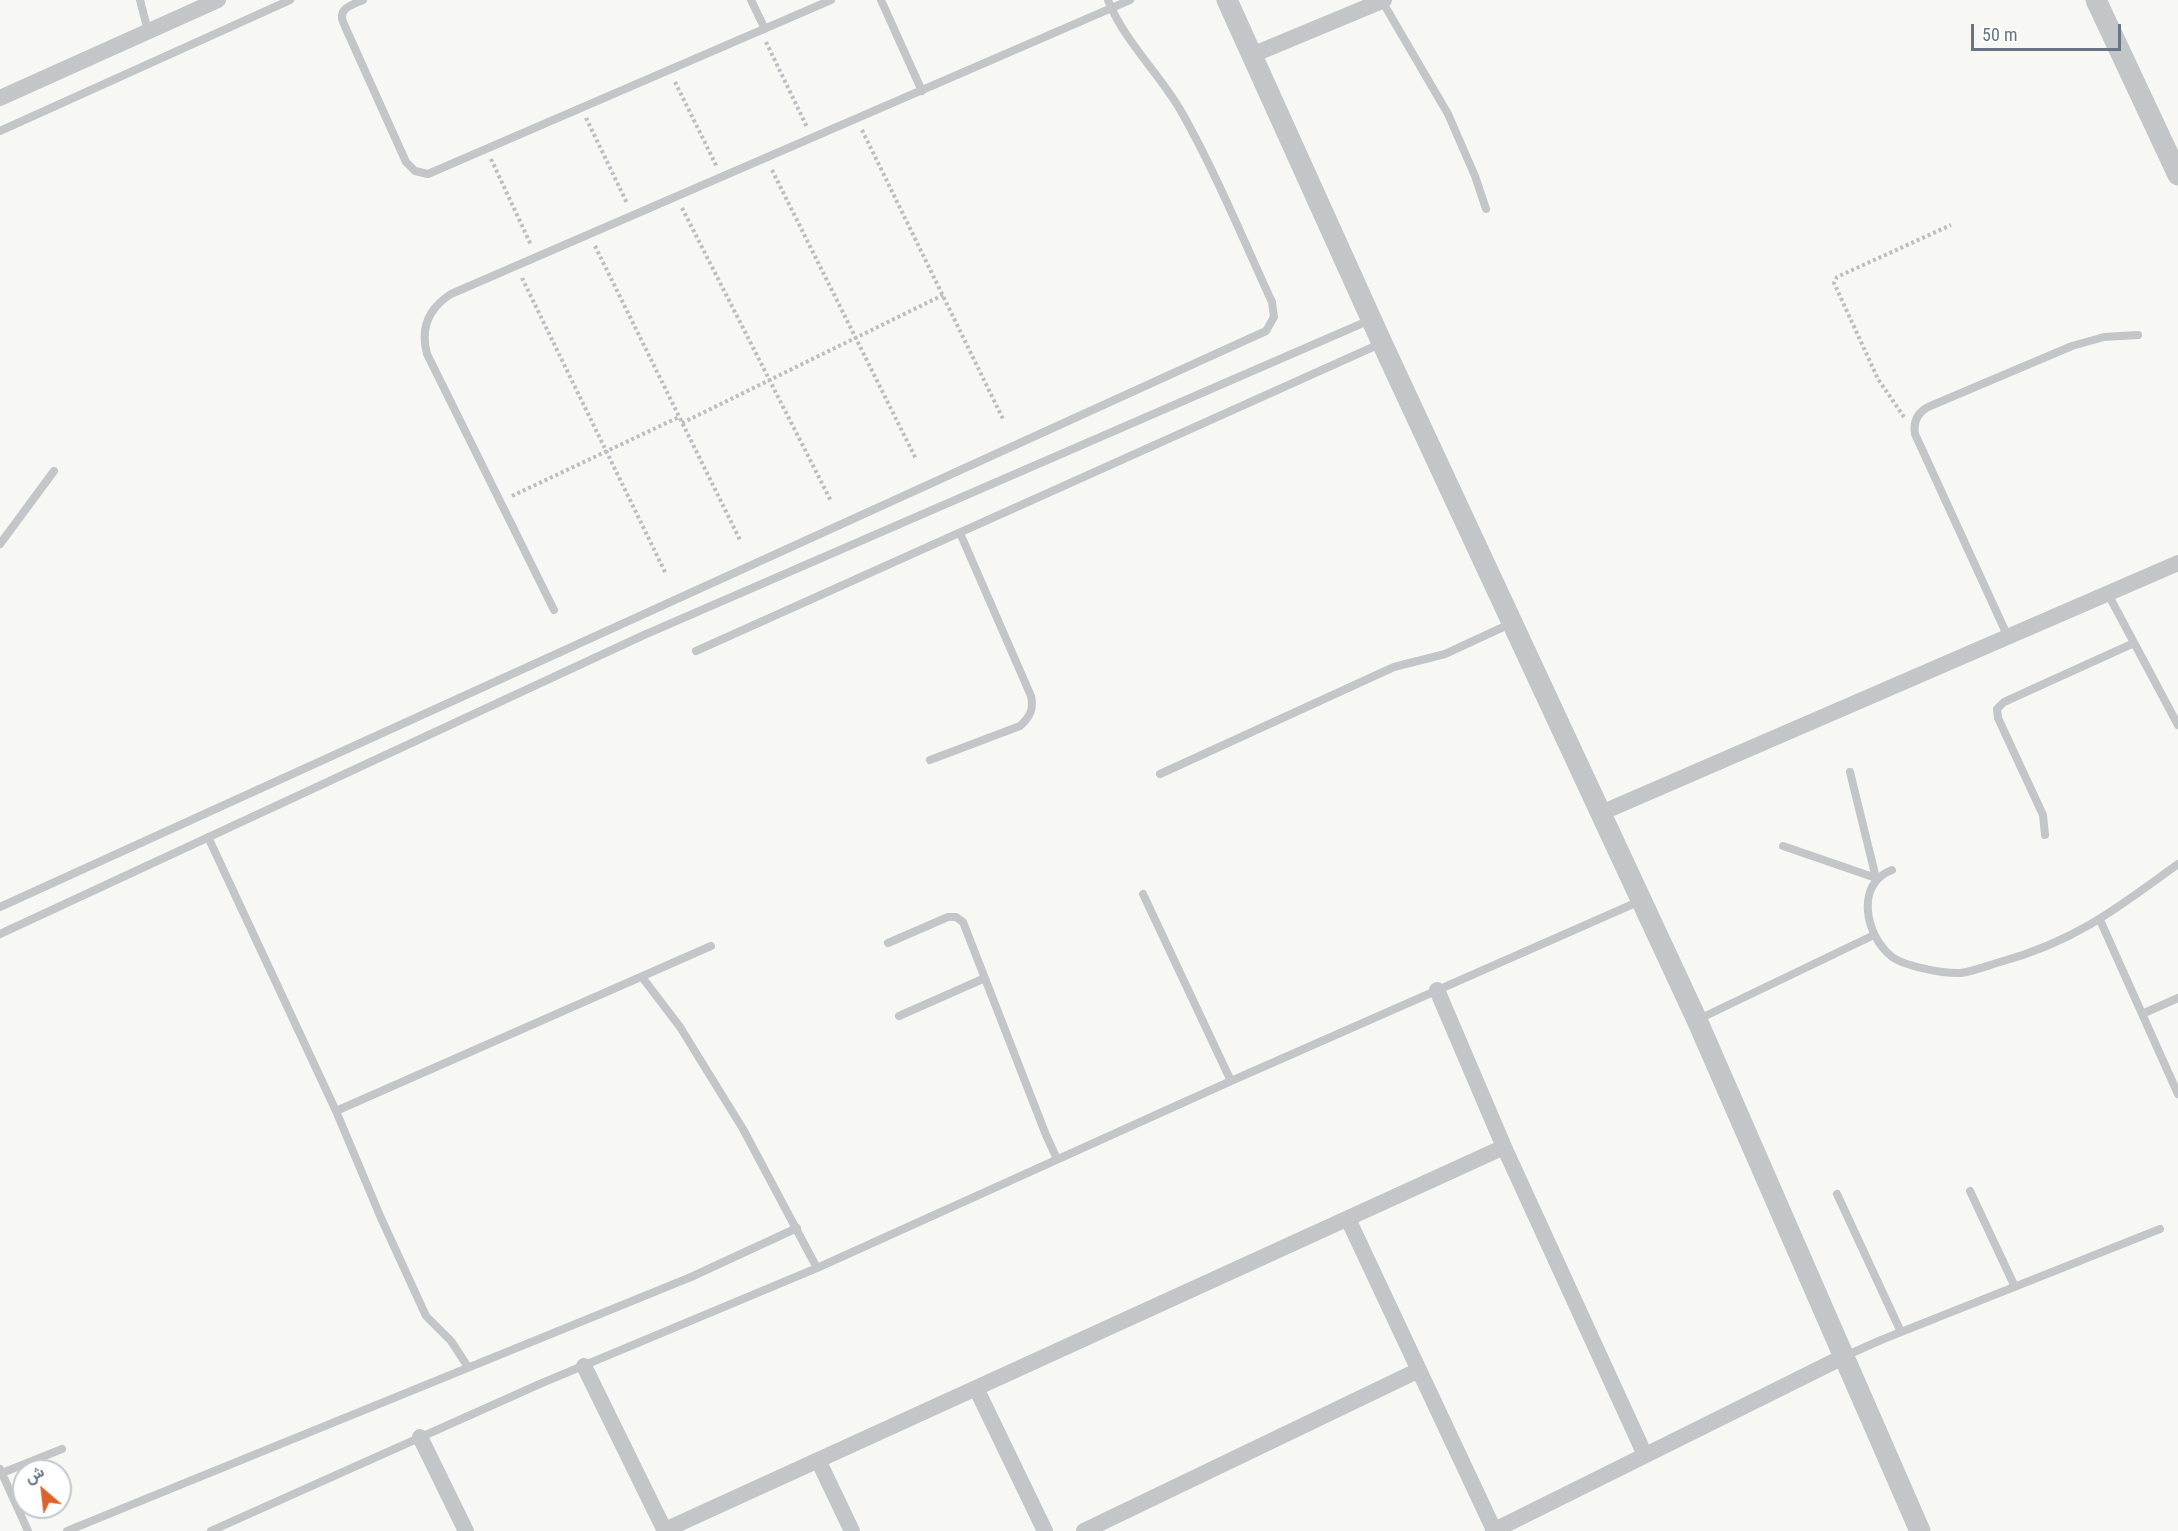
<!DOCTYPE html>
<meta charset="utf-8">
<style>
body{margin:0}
#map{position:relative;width:2178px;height:1531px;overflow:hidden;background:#f7f7f4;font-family:"Roboto Condensed",Vazirmatn,sans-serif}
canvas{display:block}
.north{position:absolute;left:12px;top:1459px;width:60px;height:60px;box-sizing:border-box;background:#fff;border:2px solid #c2c8ce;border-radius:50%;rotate:332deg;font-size:16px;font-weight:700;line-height:24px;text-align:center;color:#677584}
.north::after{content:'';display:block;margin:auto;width:21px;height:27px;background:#dd632d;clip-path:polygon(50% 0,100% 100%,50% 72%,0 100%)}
.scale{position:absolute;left:1971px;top:24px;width:150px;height:27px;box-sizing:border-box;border:3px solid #677584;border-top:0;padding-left:8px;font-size:18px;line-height:21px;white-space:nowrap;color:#677584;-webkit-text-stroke:4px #fff;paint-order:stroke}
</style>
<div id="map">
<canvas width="2178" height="1531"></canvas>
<div class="north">ش</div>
<div class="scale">50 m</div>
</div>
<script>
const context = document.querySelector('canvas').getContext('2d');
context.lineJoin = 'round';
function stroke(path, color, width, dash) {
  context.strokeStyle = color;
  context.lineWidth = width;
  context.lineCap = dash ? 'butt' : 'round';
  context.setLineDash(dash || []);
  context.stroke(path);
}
const path = new Path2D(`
 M766,42L807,127
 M675,82L717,167
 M586,118L627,203
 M862,130L1004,421
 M491,159L531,245
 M772,170L916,459
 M682,208L831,501
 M595,246L740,540
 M522,278L666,574
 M1904,417L1878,379L1834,283L1837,277L1951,225
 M682,423L943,295
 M512,496L679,417`);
const service = new Path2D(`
 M140,0L148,31
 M363,0C352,5 338,8 343,22L406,162L415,171L428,174L831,0
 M751,0L765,29
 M881,0L922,91
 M1382,1L1448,114L1475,176L1486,209
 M0,131L290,0
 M0,544L54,471
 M2108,594L2178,725
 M554,610L427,354C420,328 429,308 451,294L1130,0
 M2008,637L1915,434C1913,422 1917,413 1928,407L2072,346L2104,337L2138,335
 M696,651L1382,343
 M930,760L1020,726C1030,717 1034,709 1031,696L960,533
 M1850,772L1876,878
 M1160,774L1394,667L1445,654L1512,623
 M2045,835L2043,815L1998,718L1997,709L2004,702L2134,643
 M208,837L336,1111L381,1218L426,1316L451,1341L468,1367
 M1783,846L1876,878
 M1892,870C1855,883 1865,935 1891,956C1903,966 1944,974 1961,973C1974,971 1987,966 2000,962C2074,942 2118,908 2178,864
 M1143,894L1231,1081
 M0,907L1266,331L1274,317L1272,302C1243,239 1215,171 1181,111C1159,73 1124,41 1108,0
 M2100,920L2178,1094
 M0,934L644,635L1370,320
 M888,943L948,917H956L963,922L1046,1135L1057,1159
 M642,977L680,1027L743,1129L817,1268
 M2142,1014L2178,998
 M899,1016L985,978
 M1697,1020L1874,935
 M336,1111L711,946
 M1970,1191L2015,1287
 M1837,1194L1901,1332
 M1843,1357L1881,1340L2160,1229
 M0,1469L28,1531
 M2,1473L62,1449
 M67,1531L691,1277L797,1228
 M211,1531L542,1383L817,1268L1231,1081L1640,901`);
const minor = new Path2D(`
 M1252,55L1384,0
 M0,98L218,0
 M1601,813L2178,563
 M1437,990L1504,1147L1645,1455
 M1348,1219L1494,1530
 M584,1366L665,1531
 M976,1388L1045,1531
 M420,1437L466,1531
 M818,1460L852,1531
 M665,1530L1504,1147
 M1084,1531L1419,1370
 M1493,1531L1843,1357`);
const tertiary = new Path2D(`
 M1227,0L1382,343L1697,1020L1920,1531
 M2096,0L2178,175`);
stroke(path, '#bcbec0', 4, [3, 3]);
stroke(service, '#c2c6c9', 8);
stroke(minor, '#c2c6c9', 16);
stroke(tertiary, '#c2c6c9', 21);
</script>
